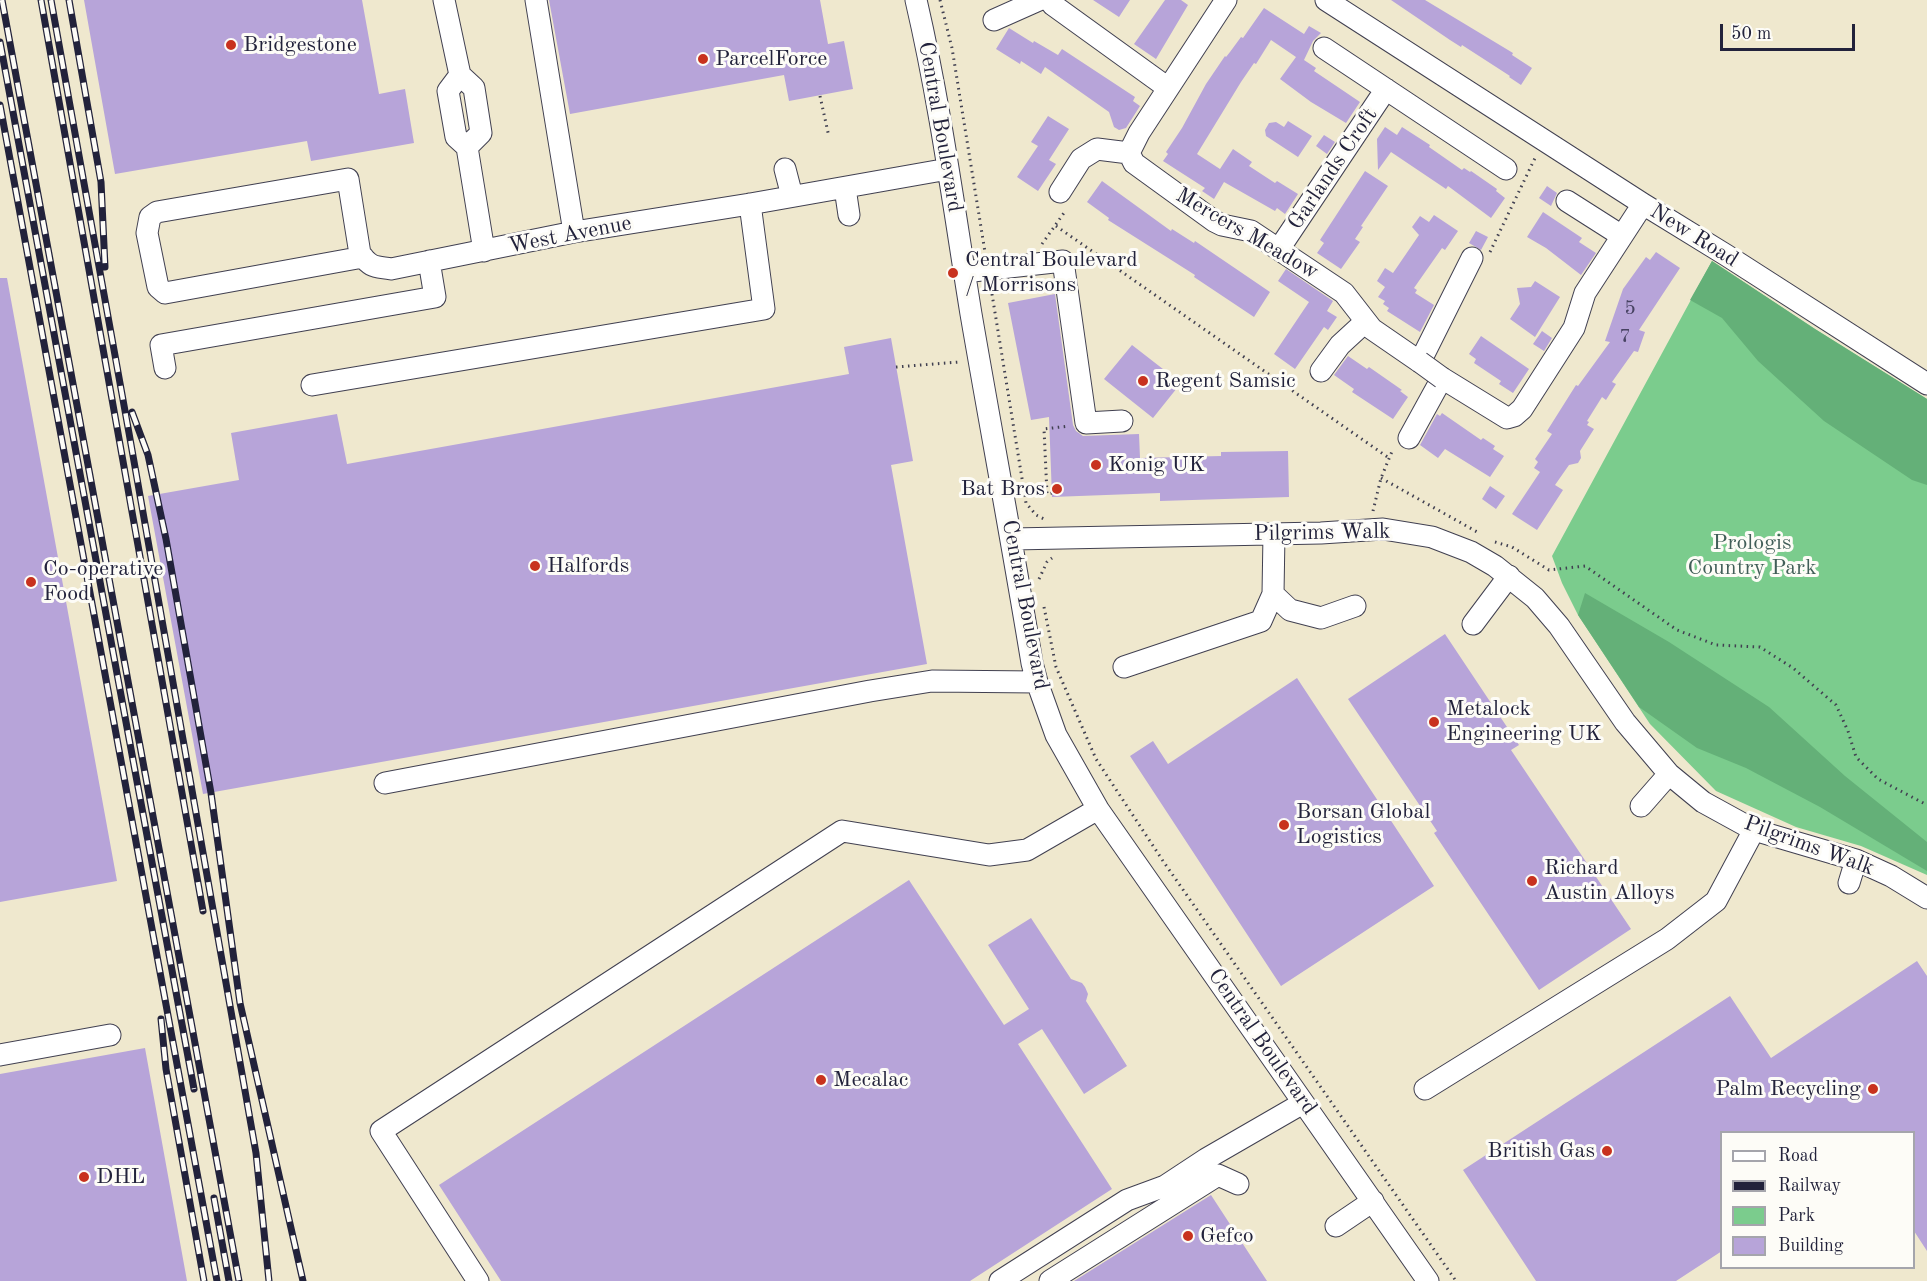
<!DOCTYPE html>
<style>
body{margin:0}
#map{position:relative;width:1927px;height:1281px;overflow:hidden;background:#efe8ce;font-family:"Old Standard TT",serif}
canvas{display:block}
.legend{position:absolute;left:1720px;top:1131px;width:195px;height:138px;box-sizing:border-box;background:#fdfcf7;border:2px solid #a5a5ac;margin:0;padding:8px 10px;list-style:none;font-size:18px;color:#22223b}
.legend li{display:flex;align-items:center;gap:12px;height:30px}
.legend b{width:30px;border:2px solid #a5a5ac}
.scale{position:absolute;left:1720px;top:24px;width:135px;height:27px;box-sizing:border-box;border:3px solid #22223b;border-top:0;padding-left:8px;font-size:18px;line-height:21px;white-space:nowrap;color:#22223b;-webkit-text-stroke:4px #fdfcf7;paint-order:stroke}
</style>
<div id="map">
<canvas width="1927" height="1281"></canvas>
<ul class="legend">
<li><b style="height:8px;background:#fff"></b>Road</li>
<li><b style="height:8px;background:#22223b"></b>Railway</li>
<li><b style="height:16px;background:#7bcc8d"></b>Park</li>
<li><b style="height:16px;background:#b7a4d9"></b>Building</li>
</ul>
<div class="scale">50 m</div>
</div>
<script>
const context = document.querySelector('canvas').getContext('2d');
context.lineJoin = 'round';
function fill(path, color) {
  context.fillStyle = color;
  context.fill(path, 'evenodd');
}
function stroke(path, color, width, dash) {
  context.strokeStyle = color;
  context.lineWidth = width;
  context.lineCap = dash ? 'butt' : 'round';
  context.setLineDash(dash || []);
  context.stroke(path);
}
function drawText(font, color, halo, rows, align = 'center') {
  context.font = font + ' "Old Standard TT",serif';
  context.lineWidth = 6;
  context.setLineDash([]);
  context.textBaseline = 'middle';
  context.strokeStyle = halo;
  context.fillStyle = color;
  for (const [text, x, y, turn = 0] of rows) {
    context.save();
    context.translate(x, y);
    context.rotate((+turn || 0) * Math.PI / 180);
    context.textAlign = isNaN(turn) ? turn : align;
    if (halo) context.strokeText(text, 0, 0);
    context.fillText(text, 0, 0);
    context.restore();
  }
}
const green = new Path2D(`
 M1712,261L1815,329L1927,399V875L1861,846L1796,827L1716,791L1650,724L1578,615L1562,583L1552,556Z`);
const forest = new Path2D(`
 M1712,261L1815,329L1927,399V485L1912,480L1824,421L1758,361L1722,318L1690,300Z
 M1585,593L1669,642L1769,707L1845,776L1927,842V871L1820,807L1746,768L1697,748L1639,707L1578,615Z`);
const building = new Path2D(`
 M84,0H362L379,94L405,89L414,143L311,161L307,141L115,174Z
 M549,0H820L828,44L844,41L853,89L789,101L784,75L570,114Z
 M1093,0H1130L1119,17Z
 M1165,0H1181L1188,5L1156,59L1134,44Z
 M1391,0H1425L1513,53L1512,55L1532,68L1521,85L1509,77L1510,76L1462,45L1461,47L1450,40Z
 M1264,8L1304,34L1309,26L1321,33L1313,41L1304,60L1316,68L1314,71L1360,102L1346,123L1311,102L1280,79L1296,57L1271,40L1256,64L1254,63L1241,82L1197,154L1220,169L1233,149L1252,162L1249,166L1275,183L1277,181L1298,194L1285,214L1277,208L1275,211L1224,182L1214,199L1202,191L1205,188L1163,161L1168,154L1166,152L1182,128L1206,84L1225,56L1226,57L1230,52L1241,37L1243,38Z
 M1009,28L1033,43L1034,41L1058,55L1062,49L1135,97L1133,101L1140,106L1126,128L1119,130L1114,127L1109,112L1045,67L1041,74L1021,61L1020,64L996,49Z
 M1048,116L1069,129L1049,160L1056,164L1038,191L1017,177L1038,146L1031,142Z
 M1288,121L1312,136L1298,157L1266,136L1265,130L1269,123L1276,122L1284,127Z
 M1385,127L1397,135L1402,127L1430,145L1429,147L1462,170L1464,168L1470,172L1471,171L1497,189L1496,191L1505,198L1491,218L1448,186L1446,189L1391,152L1378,170L1377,139Z
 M1324,135L1335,142L1327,154L1316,146Z
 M1365,171L1388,186L1361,226L1363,227L1355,239L1360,242L1341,269L1317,253L1324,243L1320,240Z
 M1102,181L1171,231L1172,229L1194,243L1195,241L1270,292L1254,317L1194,277L1195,275L1108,220L1109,218L1087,202Z
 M1547,186L1557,193L1551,206L1539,198Z
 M1543,212L1582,238L1579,242L1596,253L1581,275L1546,248L1527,237Z
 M1434,215L1458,231L1445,250L1442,248L1414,288L1417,290L1415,293L1434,305L1420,332L1387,311L1389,308L1383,304L1385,301L1378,297L1385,287L1377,281L1385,268L1393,273L1419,235L1412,227L1420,216L1429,222Z
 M1476,231L1488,237L1481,250L1469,243Z
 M1656,252L1680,268L1639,330L1645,332L1638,352L1634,351L1612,382L1616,384L1606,400L1602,397L1587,421L1589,422L1587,425L1594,429L1580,451L1581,458L1578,463L1569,465L1555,485L1563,490L1537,530L1512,514L1540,472L1534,468L1538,462L1535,459L1552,434L1547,431L1576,385L1578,386L1610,342L1605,341L1623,289L1646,257L1650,260Z
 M1286,269L1333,301L1327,311L1337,317L1328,330L1324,327L1295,369L1274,354L1309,302L1278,281Z
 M0,278H7L117,881L0,902Z
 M1535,281L1560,297L1535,337L1510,319L1520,304L1517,288L1531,287Z
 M1055,294L1073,425L1076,431L1083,436L1139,434L1140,458L1221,456V452L1288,451L1289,497L1160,501V493L1052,497L1049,417L1031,420L1008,303Z
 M1542,331L1552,338L1544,351L1533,344Z
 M1481,336L1529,369L1513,393L1499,384L1501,381L1474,363L1476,359L1469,354Z
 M891,338L913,461L891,465L927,664L203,794L148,496L239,480L231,433L337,414L347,464L849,374L844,347Z
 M1132,345L1181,383L1153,418L1104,379Z
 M1348,356L1367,369L1369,367L1402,390L1400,391L1408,397L1393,419L1352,392L1354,389L1334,375Z
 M1442,413L1481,440L1483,438L1495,446L1493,449L1504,456L1490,477L1445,449L1438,458L1420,445L1437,414L1440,416Z
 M1490,486L1505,496L1496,509L1482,499Z
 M1445,634L1519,745L1511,750L1631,929L1539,990L1434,833L1437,831L1348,699Z
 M1297,678L1434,886L1281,986L1130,756L1153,741L1168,764Z
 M909,880L1004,1025L1029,1009L988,945L1031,918L1071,979L1082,983L1085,987L1088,994L1086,1001L1127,1066L1084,1094L1042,1029L1018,1044L1112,1189L970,1281H501L439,1185Z
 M1917,961L1927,976V1251L1914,1231V1132H1722V1251L1676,1281H1536L1463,1170L1730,996L1771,1058Z
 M145,1048L187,1281H0V1074Z
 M1211,1195L1267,1281H1074Z`);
const path = new Path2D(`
 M940,0L952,48L985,252
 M820,96L829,137
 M1056,226L1389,458
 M1042,244L1066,210
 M1490,252L1535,158
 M991,288L1026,503L1036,515L1044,519
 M896,367L959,362
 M1381,478L1479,533
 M1052,493L1047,494L1044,429L1069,426
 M1373,511L1381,478L1393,449
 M1495,542L1512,547L1549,570L1585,566L1677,630L1716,645L1760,647L1793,668L1836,705L1848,731L1856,757L1878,779L1927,805
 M1039,579L1047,562L1052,558
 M1044,607L1056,667L1096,759L1163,861L1456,1281`);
const minor = new Path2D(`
 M444,0L460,75
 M536,0L574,232
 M916,0C940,103 954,209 971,314C991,430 1013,547 1032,663L1037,682L1056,735L1098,809L1428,1281
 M1049,0L1053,5L1168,88
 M1326,0L1643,204L1726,255L1927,384
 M994,20L1039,0
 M1324,48L1506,169
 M467,147L481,133L474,88L460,75L448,91L456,137L467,147L484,251
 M1129,153L1134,163L1214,221L1222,225L1251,231L1344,293L1372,329L1420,362L1472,258
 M1129,153L1139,133L1226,0
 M785,169L792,196
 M845,188L849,215
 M1060,192L1081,159L1097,149L1129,153
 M1567,201L1622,236
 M1279,249L1386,89
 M363,257L165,293L158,287L147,233L150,217L157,212L348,179L360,254C372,268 373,266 391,269L574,232L750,204L948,169
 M964,272L1063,261L1086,423L1122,421
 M165,368L161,345L435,297L429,261
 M1321,371L1340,345L1365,322
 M312,385L764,309L750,204
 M1409,438L1442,378L1507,418L1514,416L1522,409L1574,328L1585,293L1643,204
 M1274,534L1273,594L1290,610L1321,618L1355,606
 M1012,539L1321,533L1383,529L1432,537L1471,552L1495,566L1535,598L1559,626L1625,722L1669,774L1703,802L1754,830L1856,860L1891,876L1927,898
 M1473,624L1509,576
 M1124,667L1261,621L1273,594
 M385,783L870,691L932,681L1037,682
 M1641,806L1669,774
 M1849,883L1856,860
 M0,1055L110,1035
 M1425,1089L1667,939L1716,901L1754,830
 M1336,1226L1373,1201
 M478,1281L381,1131L842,831L989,855L1027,850L1098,809
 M1000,1281L1127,1200L1165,1186L1206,1159L1303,1103
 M1050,1281L1218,1175L1238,1184`);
const rail = new Path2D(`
 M2,0L239,1281
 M41,0L203,911
 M51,0L129,433L256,1153L269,1281
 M69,0L101,182L105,267
 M0,42L194,1089
 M0,105L217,1281
 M132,412L148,455L166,539L211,793L240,1003L303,1281
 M161,1019L166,1069L204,1281
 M214,1198L229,1281`);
const minorBridge = new Path2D(`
 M1420,362L1442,378`);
const markers = [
 [231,45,6,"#c8321e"],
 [703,59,6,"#c8321e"],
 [953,273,6,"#c8321e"],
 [1143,381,6,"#c8321e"],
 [1096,465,6,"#c8321e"],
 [1057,489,6,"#c8321e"],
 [535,566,6,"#c8321e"],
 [31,582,6,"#c8321e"],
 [1434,722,6,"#c8321e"],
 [1284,825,6,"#c8321e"],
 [1532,881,6,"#c8321e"],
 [821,1080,6,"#c8321e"],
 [1873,1089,6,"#c8321e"],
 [1607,1151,6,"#c8321e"],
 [84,1177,6,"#c8321e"],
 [1188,1236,6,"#c8321e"]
];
const numberNames = [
 ["5",1630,309],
 ["7",1625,337]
];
const poiNames = [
 ["Bridgestone",243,45],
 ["ParcelForce",715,59],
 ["Central Boulevard",965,260],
 ["/ Morrisons",965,285],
 ["Regent Samsic",1155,381],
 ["Konig UK",1108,465],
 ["Bat Bros",1045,489,"right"],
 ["Halfords",547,566],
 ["Co-operative",43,569],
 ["Food",43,594],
 ["Metalock",1446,709],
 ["Engineering UK",1446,734],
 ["Borsan Global",1296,812],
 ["Logistics",1296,837],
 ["Richard",1544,868],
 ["Austin Alloys",1544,893],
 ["Mecalac",833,1080],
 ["Palm Recycling",1861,1089,"right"],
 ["British Gas",1595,1151,"right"],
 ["DHL",96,1177],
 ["Gefco",1200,1236]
];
const streetNames = [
 ["Central Boulevard",940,127,80],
 ["Garlands Croft",1333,169,-56],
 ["Mercers Meadow",1247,234,30],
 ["West Avenue",570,235,-11],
 ["New Road",1694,236,32],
 ["Pilgrims Walk",1322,533,-1],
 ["Central Boulevard",1025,605,79],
 ["Pilgrims Walk",1809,846,20],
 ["Central Boulevard",1262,1042,55]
];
const parkNames = [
 ["Prologis",1752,543],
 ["Country Park",1752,568]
];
fill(green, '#7bcc8d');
fill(forest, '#64b078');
fill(building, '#b7a4d9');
stroke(minor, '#414051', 23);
stroke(path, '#414051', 3, [1.5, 4.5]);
stroke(minor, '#fff', 21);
stroke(rail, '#22223b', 7);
stroke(rail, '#fdfcf7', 4.5, [14]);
stroke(minorBridge, '#414051', 23, []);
stroke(minorBridge, '#fff', 21);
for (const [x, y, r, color] of markers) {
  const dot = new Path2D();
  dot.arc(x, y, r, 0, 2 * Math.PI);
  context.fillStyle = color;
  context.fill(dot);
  stroke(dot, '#fdfcf7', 2);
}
drawText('20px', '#474262', null, numberNames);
drawText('22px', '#22223b', '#fdfcf7', poiNames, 'left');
drawText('22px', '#22223b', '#fdfcf7', streetNames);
drawText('22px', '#415e58', '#fdfcf7', parkNames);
</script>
